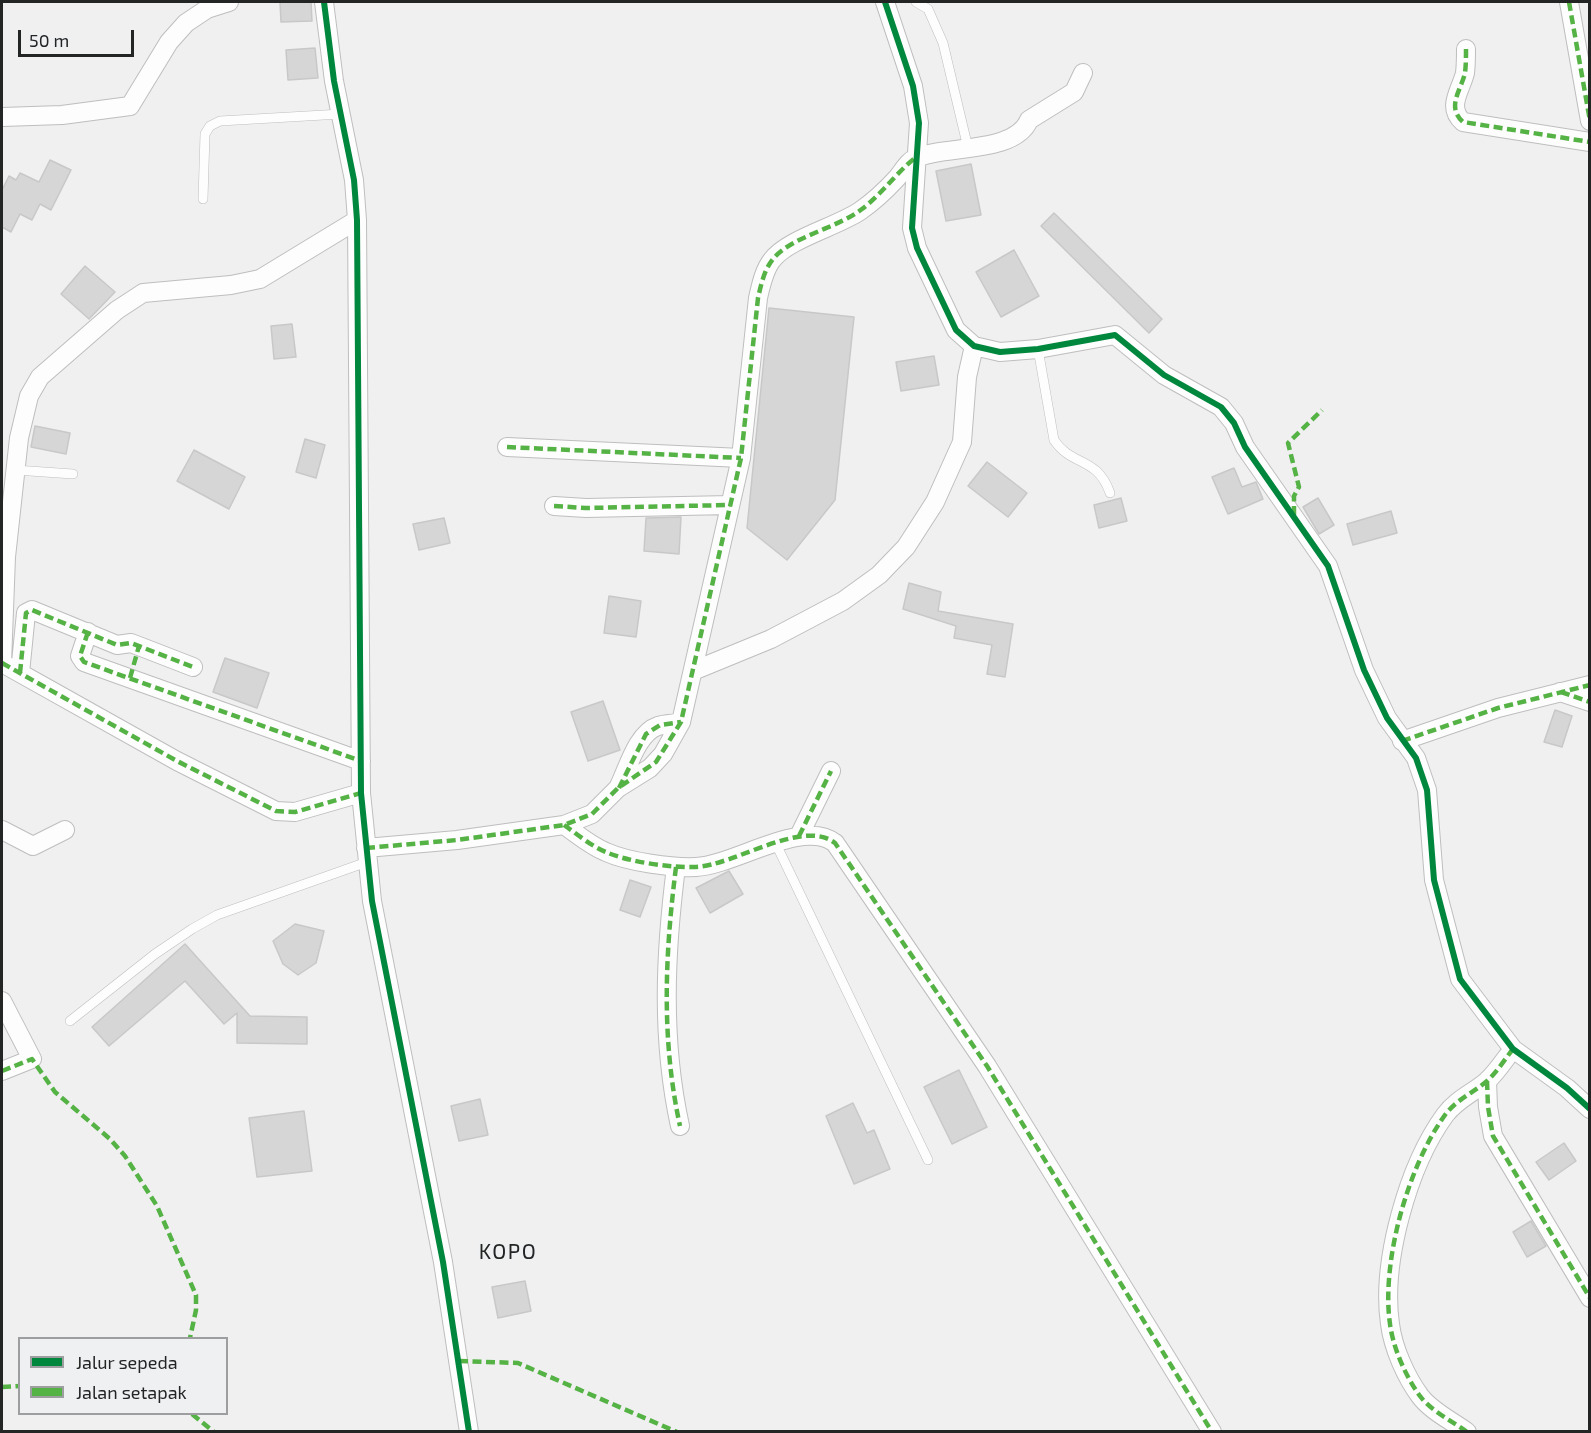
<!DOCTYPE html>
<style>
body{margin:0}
#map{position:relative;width:1591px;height:1433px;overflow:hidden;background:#f0f0f1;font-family:"Exo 2",sans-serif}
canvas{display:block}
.frame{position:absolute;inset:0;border:3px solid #232424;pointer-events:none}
.legend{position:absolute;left:18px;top:1337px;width:210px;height:78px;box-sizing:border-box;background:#eff0f2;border:2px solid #9d9ea0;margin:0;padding:8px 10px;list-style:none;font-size:18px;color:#232424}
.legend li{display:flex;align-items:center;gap:12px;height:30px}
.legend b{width:30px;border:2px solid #9d9ea0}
.scale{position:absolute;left:18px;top:30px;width:116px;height:27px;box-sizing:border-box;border:3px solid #232424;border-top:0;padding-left:8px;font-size:18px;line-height:21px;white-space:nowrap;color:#232424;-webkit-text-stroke:4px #eff0f2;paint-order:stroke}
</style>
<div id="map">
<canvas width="1591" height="1433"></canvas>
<div class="frame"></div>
<ul class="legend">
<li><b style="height:8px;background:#00873e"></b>Jalur sepeda</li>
<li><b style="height:8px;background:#55b245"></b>Jalan setapak</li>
</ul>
<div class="scale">50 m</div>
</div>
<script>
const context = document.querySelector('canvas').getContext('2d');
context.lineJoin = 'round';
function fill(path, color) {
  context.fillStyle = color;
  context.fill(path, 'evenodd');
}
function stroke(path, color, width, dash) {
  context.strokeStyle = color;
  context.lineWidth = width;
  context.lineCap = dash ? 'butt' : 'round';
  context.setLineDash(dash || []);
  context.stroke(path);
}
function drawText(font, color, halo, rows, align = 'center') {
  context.font = font + ' "Exo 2",sans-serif';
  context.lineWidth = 4.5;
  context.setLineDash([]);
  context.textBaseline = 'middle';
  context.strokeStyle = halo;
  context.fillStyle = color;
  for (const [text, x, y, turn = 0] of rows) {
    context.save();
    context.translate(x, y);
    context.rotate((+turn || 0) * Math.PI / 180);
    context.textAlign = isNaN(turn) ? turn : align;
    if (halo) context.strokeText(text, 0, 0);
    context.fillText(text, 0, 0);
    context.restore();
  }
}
const building = new Path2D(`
 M280,2H311L312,21L281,22Z
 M315,48L318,78L288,80L286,50Z
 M50,160L71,170L51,210L40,204L32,220L20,214L11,232L2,227V190L9,176L16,180L20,173L39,182Z
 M971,164L981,215L946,221L936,171Z
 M1054,213L1162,319L1149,333L1041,226Z
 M1014,250L1039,296L1001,317L976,272Z
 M85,266L115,292L89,319L61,294Z
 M769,308L854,317L835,500L787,560L747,528Z
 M292,324L296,357L274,359L271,326Z
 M934,356L939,385L901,391L896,362Z
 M35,426L70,433L66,454L31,447Z
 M305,439L325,445L316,478L296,472Z
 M194,450L245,477L229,509L177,481Z
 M987,462L1027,493L1008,517L968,486Z
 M1234,468L1242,487L1256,482L1263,499L1228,514L1212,477Z
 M1121,498L1127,521L1099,528L1094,505Z
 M1318,498L1334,525L1319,534L1303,507Z
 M1391,511L1397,533L1353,545L1347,524Z
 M681,517L679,554L644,551L646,518Z
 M444,518L450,543L419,550L413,524Z
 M909,583L941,592L938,611L1013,624L1005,677L987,674L992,645L954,638L956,626L903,609Z
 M609,596L641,601L636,637L604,633Z
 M225,658L269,673L257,708L213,692Z
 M603,701L620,750L588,761L571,712Z
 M1555,710L1572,716L1562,747L1544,742Z
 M729,871L743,894L710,913L696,888Z
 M630,880L651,887L640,917L620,910Z
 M295,924L324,931L316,963L298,975L283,964L273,941Z
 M185,944L250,1016L307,1017V1044L237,1043V1013L224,1024L185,981L109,1046L92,1027Z
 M959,1070L987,1127L952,1144L924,1087Z
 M480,1099L488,1135L459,1141L451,1106Z
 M853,1103L867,1133L874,1130L890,1169L854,1184L826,1116Z
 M304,1111L312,1171L257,1177L249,1118Z
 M1564,1143L1576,1161L1549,1180L1536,1162Z
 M1531,1221L1546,1246L1527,1257L1513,1232Z
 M525,1281L531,1311L498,1318L492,1287Z`);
const lane = new Path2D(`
 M916,2L928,9L943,43L968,148
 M203,199L205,134L210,126L220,121L341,114
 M1038,349L1054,440C1072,467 1097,456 1110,493
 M15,470L73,474
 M776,844L928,1160
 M70,1021L155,954L192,929L217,915L367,862`);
const street = new Path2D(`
 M324,2L334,81L354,180L357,220L361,793L372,901L443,1262L469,1432
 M885,2L913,86L919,123L912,228L917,248L956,330L974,346L1000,352L1038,349L1115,335L1164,375L1221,407L1234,423L1245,447L1328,566L1364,670L1387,718L1416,758L1427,790L1434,880L1460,979L1513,1049L1567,1088L1590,1109
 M1569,2L1590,121
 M1466,49C1466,57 1466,65 1465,73C1461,90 1446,107 1463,122L1590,142
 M2,117L62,115L130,106L169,42L186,23L207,9L229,2
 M507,447L741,458
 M554,506L586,508L730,505
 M88,632L80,656L84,662L361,761
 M2,663L6,557L19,438L29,396L40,377L117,310L143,293L231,285L260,279L357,220
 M2,663L177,761L276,811L295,812L361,793
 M693,671L771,639L843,601L879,575L906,547L935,502L962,442L967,377L974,346
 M20,673L26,613L32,610L117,645L131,643L193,667
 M1560,692L1590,702
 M1402,741L1498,708L1590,685
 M619,786C628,768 637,733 658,726C665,724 674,724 681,722
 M564,825C577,834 591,846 606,852C628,862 672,868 696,867C735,865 803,818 835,843L987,1066L1212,1432
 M2,830L33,846L65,830
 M799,836L831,771
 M366,848L457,840L564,825L592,814L618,788L650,768L663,754L681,722L741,458L758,298C761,285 764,270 772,260C788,239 836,227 860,211C873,202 886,190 897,178C903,171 908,161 916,158C945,145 1015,154 1029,120L1074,92L1083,73
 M676,867C665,954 661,1039 680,1126
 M2,1001L32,1059L2,1071
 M1487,1081L1488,1107L1493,1136L1590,1298
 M1467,1432C1452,1421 1431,1411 1420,1396C1406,1377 1393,1348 1390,1324C1381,1262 1408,1166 1445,1115C1457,1099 1473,1093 1487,1081C1497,1072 1505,1059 1513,1049`);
const quiet = new Path2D(`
 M1569,2L1590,121
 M1466,49C1466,57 1466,65 1465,73C1461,90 1446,107 1463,122L1590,142
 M507,447L741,458
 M554,506L586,508L730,505
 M1294,515V496L1299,487L1288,443L1322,410
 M88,632L80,656L84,662L361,761
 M2,663L177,761L276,811L295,812L361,793
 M20,673L26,613L32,610L117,645L131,643L193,667
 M130,678L139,646
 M1561,692L1590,702
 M1402,741L1498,708L1590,685
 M619,788L646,734L660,725L681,722
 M564,825C577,834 591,846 606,852C628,862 672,868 696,867C735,865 803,818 835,843L987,1066L1212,1432
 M799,836L831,771
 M366,848L457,840L564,825L592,814L618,788L656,762L681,722L741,458L758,298C761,285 764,270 773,259C792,236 836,229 862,209C882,194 896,173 915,158
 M676,867C665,954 661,1039 680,1126
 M2,1071L32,1059L55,1092L110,1139L125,1156L157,1206L196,1295V1310L190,1338
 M1487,1081L1488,1107L1493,1136L1590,1298
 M459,1361L518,1363L677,1432
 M2,1387L20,1386
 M192,1414L214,1432
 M1467,1432C1452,1421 1431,1411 1420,1396C1406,1377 1393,1348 1390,1324C1381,1262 1408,1166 1445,1115C1457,1099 1473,1093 1487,1081C1497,1072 1505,1059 1513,1049`);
const cycleway = new Path2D(`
 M324,2L334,81L354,180L357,220L361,793L372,901L443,1262L469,1432
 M885,2L913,86L919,123L912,228L917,248L956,330L974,346L1000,352L1038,349L1115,335L1164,375L1221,407L1234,423L1245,447L1328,566L1364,670L1387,718L1416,758L1427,790L1434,880L1460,979L1513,1049L1567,1088L1590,1109`);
const quarterNames = [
 ["KOPO",508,1252]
];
fill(building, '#d6d6d6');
stroke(building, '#c8c8c9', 1.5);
stroke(lane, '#bebebe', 10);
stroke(street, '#bebebe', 20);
stroke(lane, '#fdfdfd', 9);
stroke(street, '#fdfdfd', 18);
stroke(quiet, '#55b245', 4.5, [9, 4.5]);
stroke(cycleway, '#00873e', 6);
context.letterSpacing = '1.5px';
drawText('21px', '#232424', '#eff0f2', quarterNames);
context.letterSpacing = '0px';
</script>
